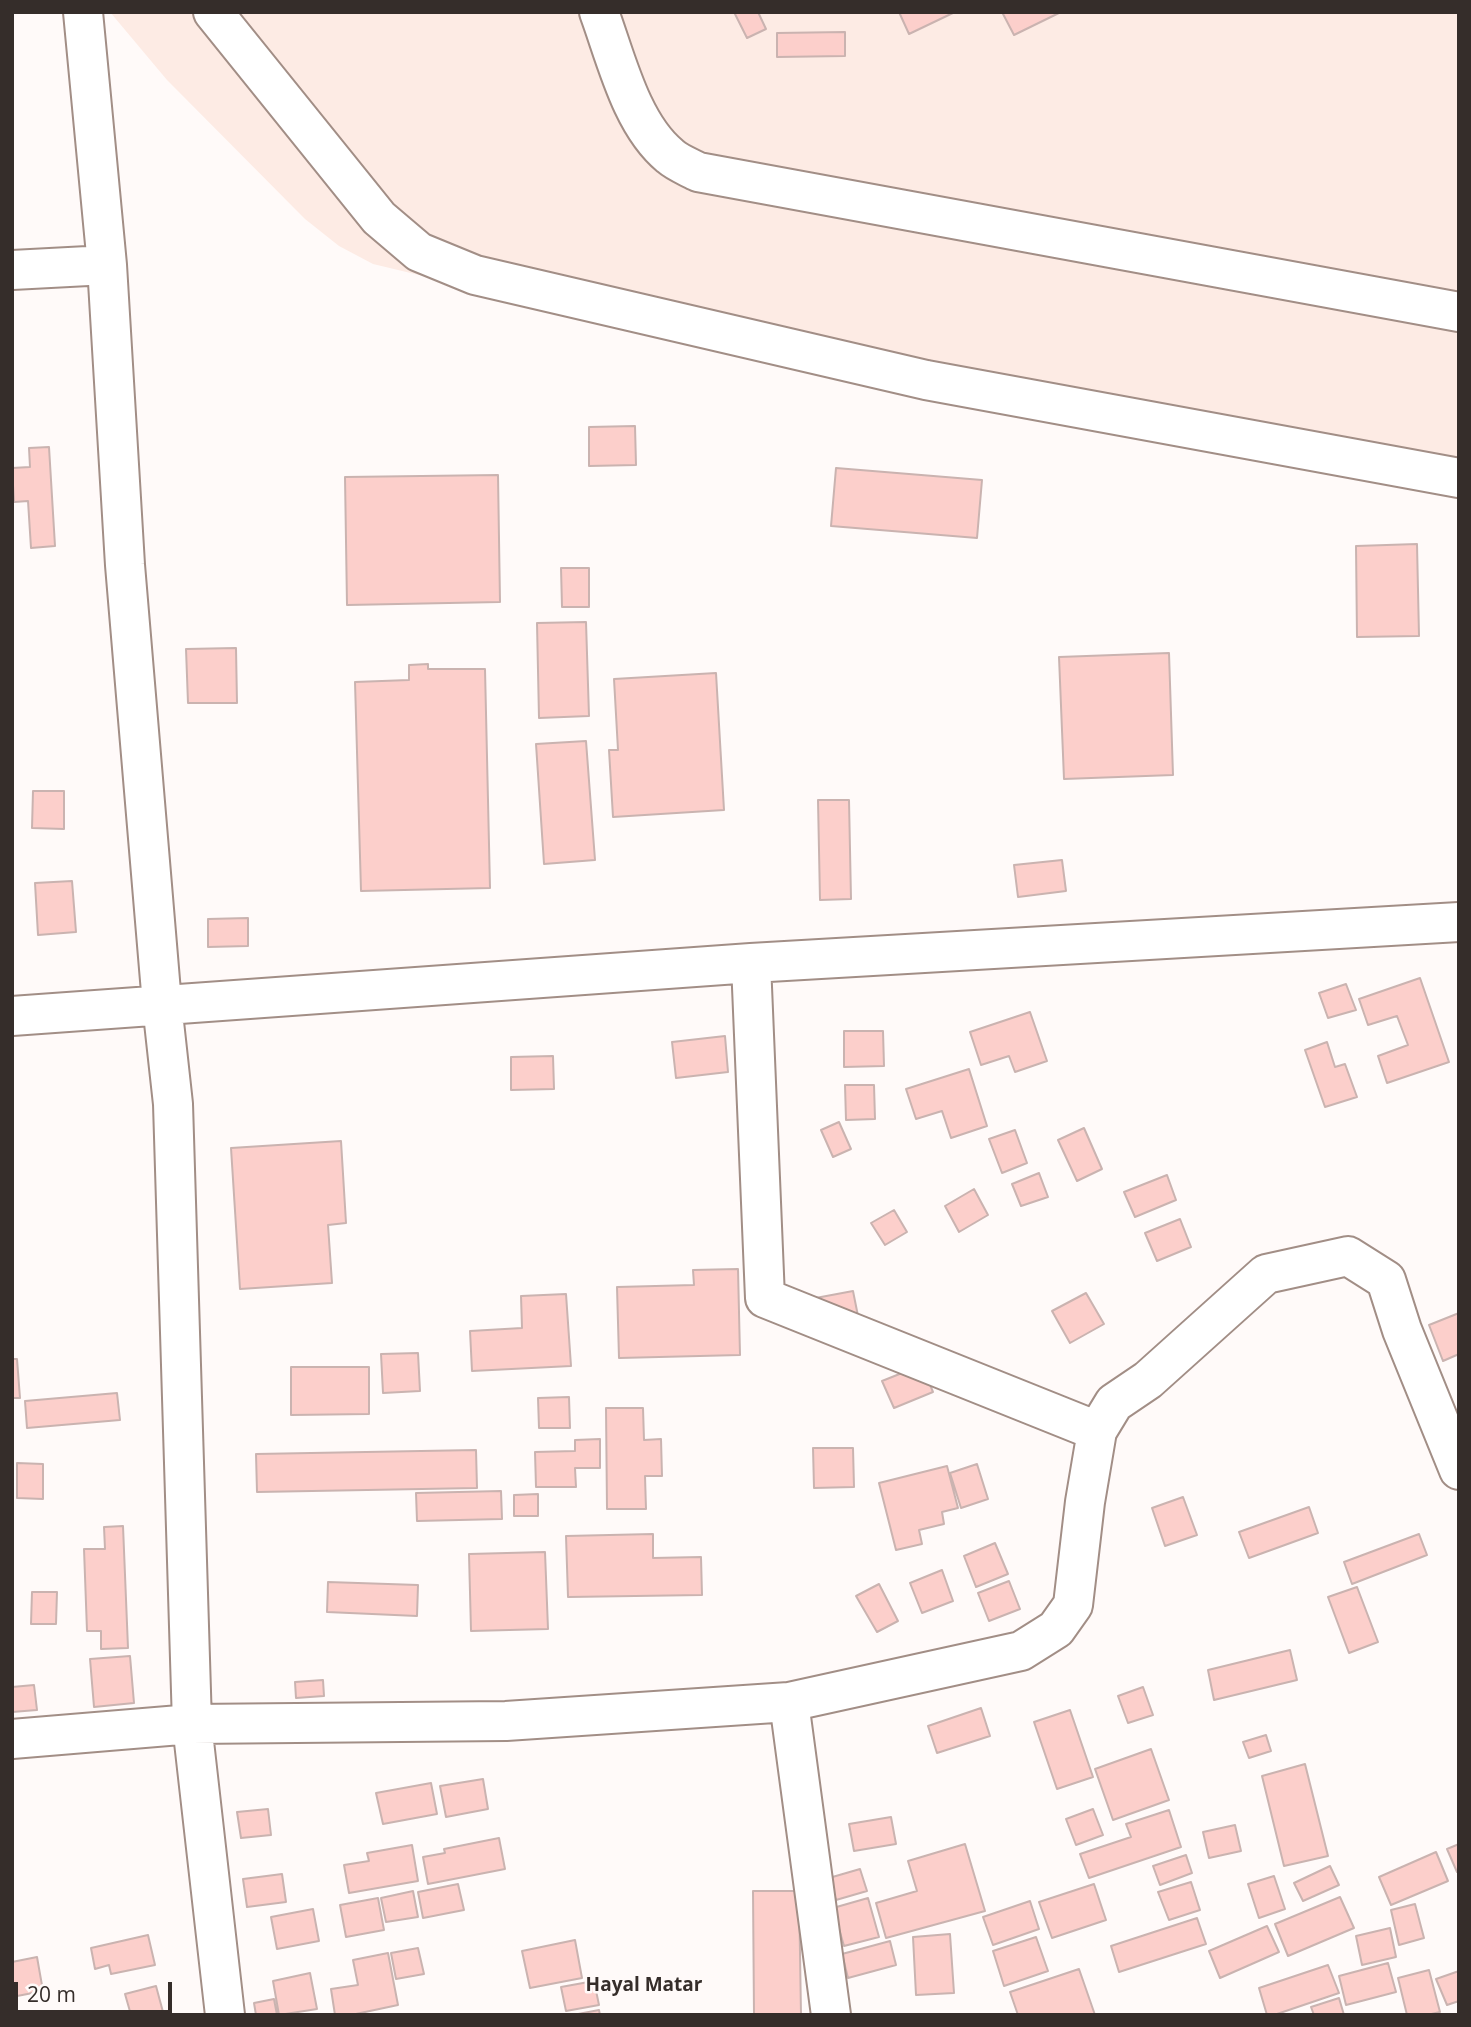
<!DOCTYPE html>
<style>
body{margin:0}
#map{position:relative;width:1471px;height:2027px;overflow:hidden;background:#fffaf9;font-family:"Open Sans",sans-serif}
canvas{display:block}
.frame{position:absolute;inset:0;border:14px solid #352d2a;pointer-events:none}
.scale{position:absolute;left:14px;top:1982px;width:158px;height:32px;box-sizing:border-box;border:4px solid #352d2a;border-top:0;padding-left:9px;font-size:21px;line-height:24px;white-space:nowrap;color:#352d2a;-webkit-text-stroke:5px #fffaf9;paint-order:stroke}
</style>
<div id="map">
<canvas width="1471" height="2027"></canvas>
<div class="frame"></div>
<div class="scale">20 m</div>
</div>
<script>
const context = document.querySelector('canvas').getContext('2d');
context.lineJoin = 'round';
function fill(path, color) {
  context.fillStyle = color;
  context.fill(path, 'evenodd');
}
function stroke(path, color, width, dash) {
  context.strokeStyle = color;
  context.lineWidth = width;
  context.lineCap = dash ? 'butt' : 'round';
  context.setLineDash(dash || []);
  context.stroke(path);
}
function drawText(font, color, halo, rows, align = 'center') {
  context.font = font + ' "Open Sans",sans-serif';
  context.lineWidth = 5;
  context.setLineDash([]);
  context.textBaseline = 'middle';
  context.strokeStyle = halo;
  context.fillStyle = color;
  for (const [text, x, y, turn = 0] of rows) {
    context.save();
    context.translate(x, y);
    context.rotate((+turn || 0) * Math.PI / 180);
    context.textAlign = isNaN(turn) ? turn : align;
    if (halo) context.strokeText(text, 0, 0);
    context.fillText(text, 0, 0);
    context.restore();
  }
}
const built = new Path2D(`
 M110,12H1459V481L419,275L373,264L339,246L305,219L167,80Z`);
const building = new Path2D(`
 M734,12H758L766,29L747,38Z
 M899,12H955L909,34Z
 M1002,12H1061L1014,35Z
 M845,32V56L777,57V33Z
 M635,426L636,465L589,466V427Z
 M49,447L55,546L31,548L28,501L14,502L12,468L30,467L29,448Z
 M836,468L982,480L977,538L831,526Z
 M498,475L500,602L347,605L345,477Z
 M1417,544L1419,636L1357,637L1356,546Z
 M561,568H589V607H562Z
 M586,622L589,716L539,718L537,623Z
 M236,648L237,703H188L186,649Z
 M1169,653L1173,775L1064,779L1059,657Z
 M428,664V669H485L490,888L361,891L355,682L409,680V665Z
 M716,673L724,810L613,817L609,750H618L614,679Z
 M586,741L595,860L544,864L536,744Z
 M33,791H64V829L32,828Z
 M818,800H849L851,899L820,900Z
 M1062,860L1066,891L1018,897L1014,865Z
 M72,881L76,932L38,935L35,883Z
 M248,918V946L208,947V919Z
 M1420,978L1449,1062L1387,1083L1378,1056L1408,1045L1397,1016L1368,1025L1359,999Z
 M1346,984L1356,1010L1328,1018L1319,993Z
 M1030,1012L1047,1061L1015,1072L1009,1056L981,1065L970,1032Z
 M844,1031H883L884,1066L844,1067Z
 M725,1036L728,1072L676,1078L672,1042Z
 M1327,1042L1335,1067L1345,1064L1357,1097L1325,1107L1305,1050Z
 M553,1056L554,1089L511,1090V1057Z
 M969,1069L987,1126L951,1138L942,1111L916,1119L906,1089Z
 M845,1085H874L875,1119L846,1120Z
 M839,1122L851,1149L833,1157L821,1130Z
 M1084,1128L1102,1169L1077,1181L1058,1140Z
 M1015,1130L1027,1163L1002,1173L989,1139Z
 M341,1141L346,1223L328,1225L332,1283L240,1289L231,1148Z
 M1039,1173L1048,1197L1021,1206L1012,1184Z
 M1167,1175L1176,1200L1135,1217L1124,1192Z
 M974,1189L988,1215L959,1232L945,1206Z
 M894,1210L907,1232L885,1245L871,1223Z
 M1180,1219L1191,1247L1157,1261L1145,1233Z
 M738,1269L740,1355L619,1358L617,1287L694,1285L693,1270Z
 M853,1291L858,1316L805,1300Z
 M1086,1293L1104,1324L1070,1343L1052,1311Z
 M566,1294L571,1366L472,1371L470,1331L522,1328L521,1296Z
 M1459,1313V1354L1443,1361L1429,1325Z
 M418,1353L420,1391L383,1393L381,1354Z
 M12,1359H17L20,1398H12Z
 M922,1365L933,1392L894,1408L882,1381Z
 M291,1367H369V1414L291,1415Z
 M117,1393L120,1420L27,1428L25,1401Z
 M569,1397L570,1428H539L538,1398Z
 M606,1408H643L644,1440L661,1439L662,1476H645L646,1509H607Z
 M600,1439V1468H575L576,1487H536L535,1452L575,1451V1440Z
 M813,1448H853L854,1487L814,1488Z
 M476,1450L477,1488L257,1492L256,1454Z
 M17,1463L43,1464V1499L17,1498Z
 M977,1464L988,1499L961,1508L950,1473Z
 M947,1466L958,1508L942,1512L944,1524L919,1530L922,1544L896,1550L879,1483Z
 M501,1491L502,1519L417,1521L416,1493Z
 M538,1494V1516H514V1495Z
 M1183,1497L1197,1535L1165,1546L1152,1508Z
 M1309,1507L1318,1533L1249,1558L1239,1532Z
 M123,1526L128,1648L101,1649V1631H87L84,1549H105L104,1527Z
 M653,1534V1558L701,1557L702,1595L568,1597L566,1536Z
 M1419,1534L1427,1555L1352,1584L1344,1562Z
 M995,1543L1008,1574L976,1587L964,1556Z
 M545,1552L548,1629L471,1631L469,1554Z
 M942,1570L953,1601L922,1613L910,1583Z
 M1009,1581L1020,1609L989,1621L978,1593Z
 M328,1582L418,1585L417,1616L327,1612Z
 M879,1584L898,1621L877,1632L856,1596Z
 M1357,1587L1378,1642L1349,1653L1328,1597Z
 M32,1592H57L56,1624H31Z
 M1290,1650L1297,1680L1214,1700L1208,1670Z
 M130,1656L134,1703L94,1707L90,1659Z
 M323,1680L324,1696L296,1698L295,1682Z
 M34,1685L37,1710L12,1712V1687Z
 M1143,1687L1153,1715L1128,1723L1118,1696Z
 M981,1708L990,1736L937,1753L928,1726Z
 M1070,1710L1093,1777L1057,1789L1034,1722Z
 M1266,1735L1271,1751L1249,1758L1243,1742Z
 M1151,1749L1169,1800L1113,1820L1095,1769Z
 M1305,1764L1328,1856L1284,1866L1262,1776Z
 M483,1779L488,1809L446,1817L440,1786Z
 M431,1783L437,1814L383,1824L376,1793Z
 M268,1809L271,1835L241,1838L237,1812Z
 M1093,1809L1103,1835L1076,1845L1066,1819Z
 M1169,1810L1181,1847L1089,1878L1080,1854L1131,1837L1126,1824Z
 M891,1817L896,1844L854,1851L849,1824Z
 M1235,1825L1241,1851L1209,1858L1203,1832Z
 M499,1838L505,1869L428,1884L423,1857L445,1853L444,1849Z
 M965,1844L985,1911L886,1938L876,1903L917,1891L908,1861Z
 M1459,1844V1871L1457,1872L1447,1849Z
 M412,1845L418,1881L349,1893L344,1865L369,1861L367,1853Z
 M1436,1852L1448,1881L1391,1905L1379,1877Z
 M1186,1855L1192,1873L1160,1885L1153,1866Z
 M1330,1866L1339,1885L1303,1901L1294,1883Z
 M860,1869L867,1891L836,1900L829,1878Z
 M282,1874L286,1902L247,1907L243,1879Z
 M1274,1876L1285,1909L1259,1918L1248,1884Z
 M1191,1882L1200,1910L1169,1920L1158,1892Z
 M458,1884L464,1910L423,1918L418,1892Z
 M1094,1884L1106,1920L1052,1938L1039,1902Z
 M413,1891L418,1917L386,1922L381,1898Z
 M753,1891H799L801,2015H754Z
 M1340,1897L1354,1928L1288,1956L1275,1924Z
 M378,1898L384,1930L346,1937L340,1905Z
 M868,1898L879,1937L844,1946L833,1908Z
 M1030,1901L1039,1929L993,1945L983,1917Z
 M1415,1904L1424,1938L1399,1945L1391,1910Z
 M313,1909L319,1941L277,1949L271,1917Z
 M1197,1918L1206,1944L1119,1972L1111,1946Z
 M1267,1926L1279,1952L1220,1978L1209,1951Z
 M1390,1928L1396,1957L1362,1965L1356,1936Z
 M950,1934L954,1993L916,1995L913,1937Z
 M148,1935L155,1965L111,1974L109,1965L95,1969L91,1948Z
 M1036,1937L1048,1971L1004,1986L993,1951Z
 M575,1940L582,1978L530,1988L522,1951Z
 M890,1941L896,1965L848,1978L842,1954Z
 M418,1948L424,1974L396,1979L391,1953Z
 M388,1953L398,2005L351,2015H335L331,1989L358,1985L353,1960Z
 M37,1957L43,1991L12,1997V1962Z
 M1388,1963L1396,1992L1346,2005L1339,1976Z
 M1328,1965L1339,1993L1274,2015H1267L1259,1988Z
 M1079,1969L1095,2015H1018L1010,1992Z
 M1429,1970L1440,2012L1427,2015H1407L1398,1978Z
 M1459,1971V2001L1447,2005L1436,1979Z
 M310,1973L317,2009L279,2015L273,1981Z
 M594,1981L599,2005L566,2011L561,1987Z
 M156,1986L163,2012L152,2015H131L125,1994Z
 M1339,1998L1344,2015H1314L1311,2007Z
 M274,1999L277,2015H256L254,2003Z
 M599,2010L600,2015H573Z`);
const minor = new Path2D(`
 M83,12L107,265L125,565L162,1004L173,1104L192,1724L225,2015
 M213,12L379,218L419,252L475,275L926,380L1459,478
 M599,12C616,58 631,124 670,156C678,163 689,167 698,172L1459,312
 M12,270L107,265
 M751,963L765,1298L1097,1431
 M12,1016L751,963L1459,922
 M789,1702L831,2015
 M12,1739L192,1724L506,1721L789,1702L1021,1651L1056,1629L1073,1605L1085,1502L1097,1431L1114,1403L1148,1380L1266,1274L1348,1256L1386,1280L1402,1330L1459,1470`);
const neighbourhoodNames = [
 ["Hayal Matar",644,1986]
];
fill(built, '#fdebe4');
fill(building, '#fccfcb');
stroke(building, '#cab3b0', 2);
stroke(minor, '#a28e86', 42);
stroke(minor, '#fff', 38);
drawText('bold 19px', '#352d2a', '#fffaf9', neighbourhoodNames);
</script>
